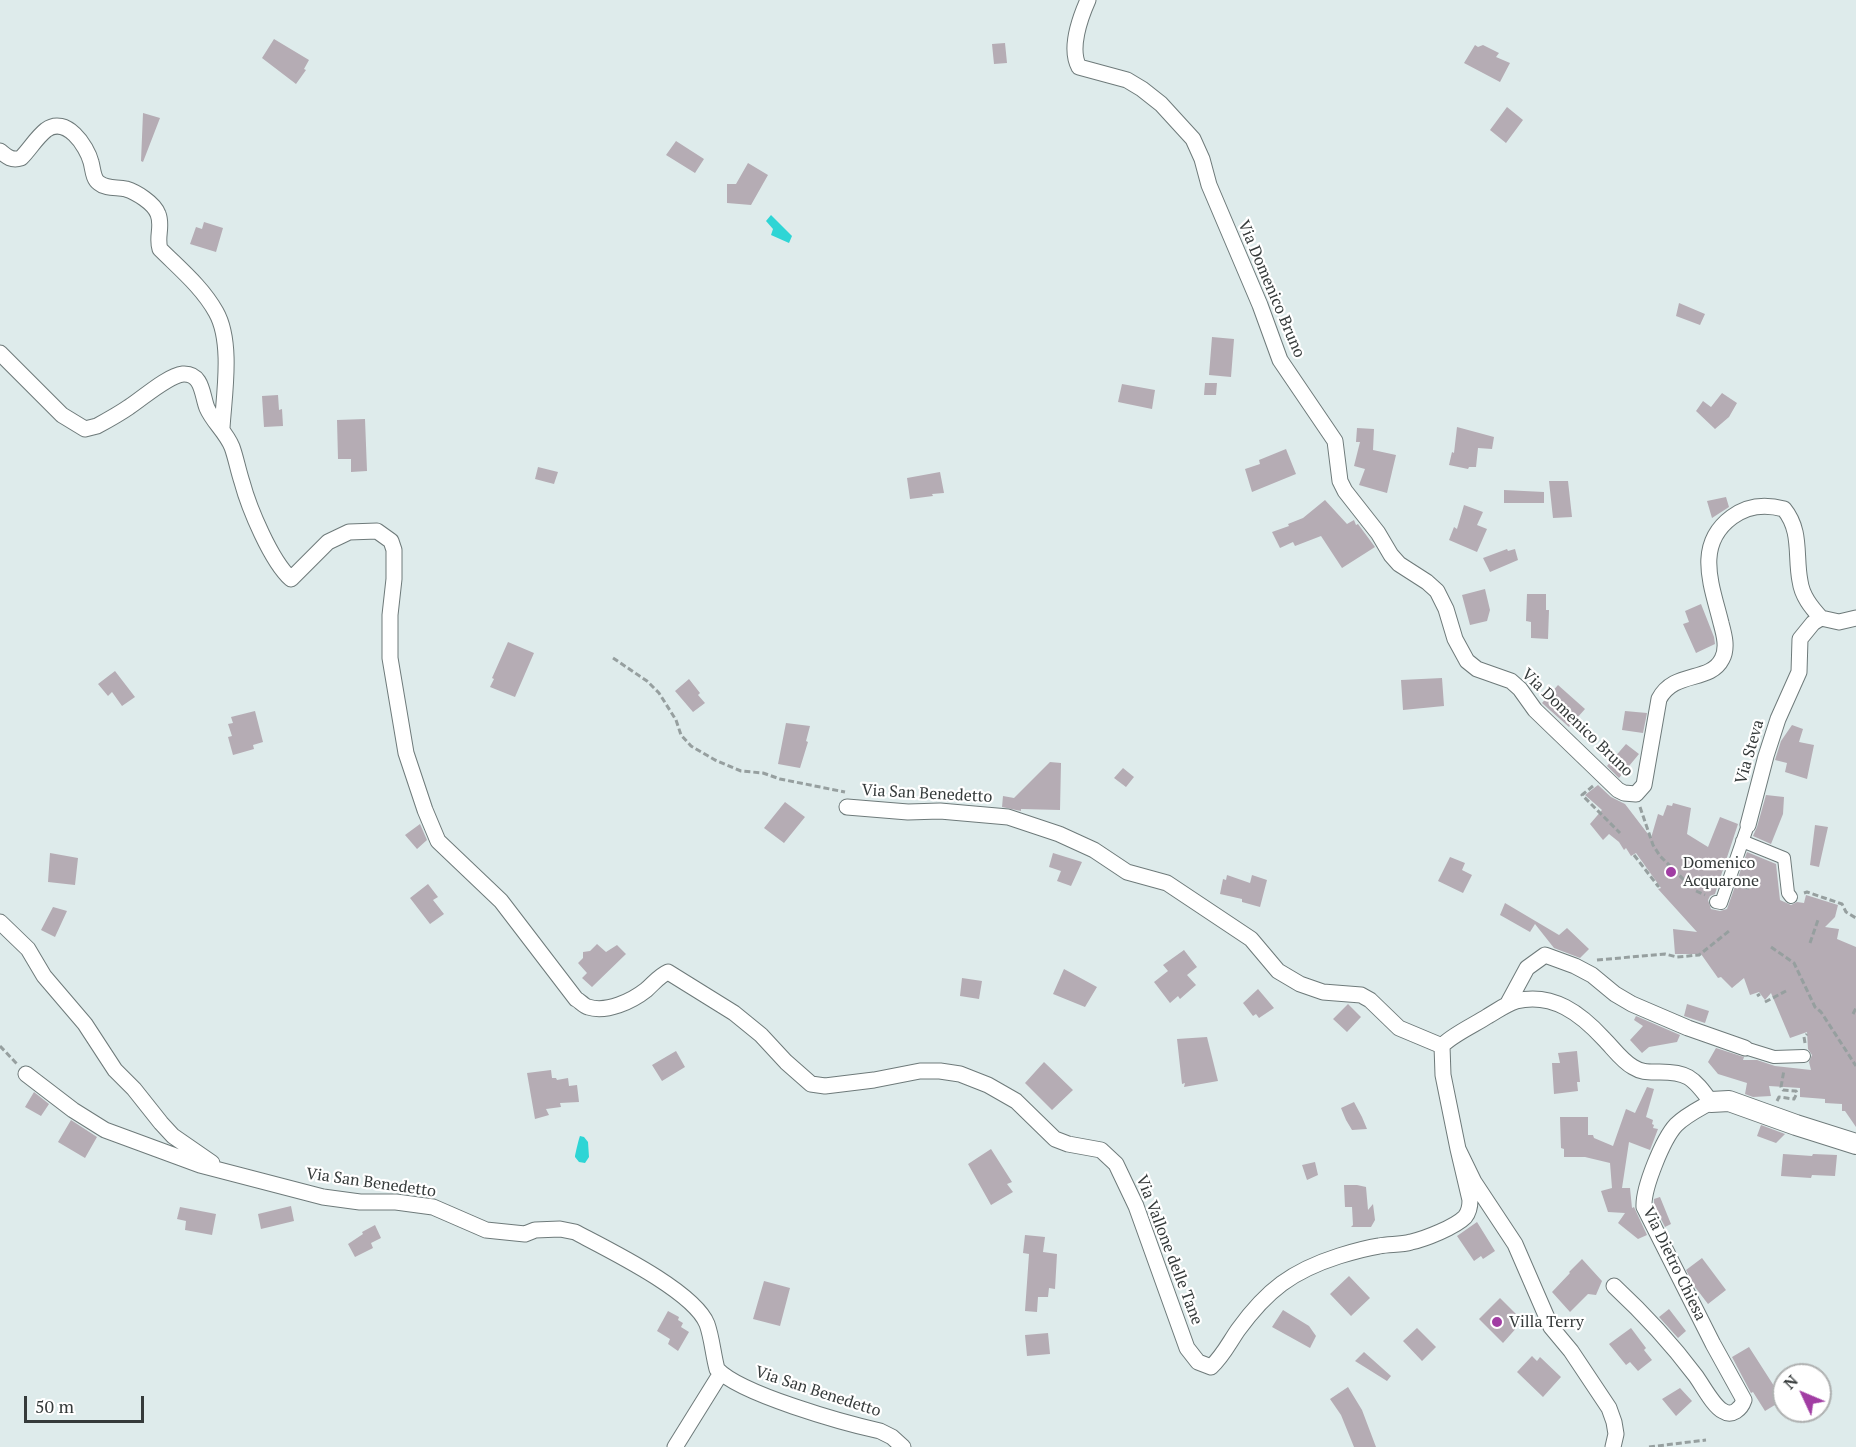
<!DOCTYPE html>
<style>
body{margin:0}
#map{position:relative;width:1856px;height:1447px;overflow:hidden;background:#deebeb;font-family:"PT Serif",serif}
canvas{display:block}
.north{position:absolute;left:1772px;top:1363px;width:60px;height:60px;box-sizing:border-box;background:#fff;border:2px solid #aeb0b0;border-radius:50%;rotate:314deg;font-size:16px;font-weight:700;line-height:24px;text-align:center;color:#353a3a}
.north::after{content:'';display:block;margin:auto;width:21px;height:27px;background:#a13da3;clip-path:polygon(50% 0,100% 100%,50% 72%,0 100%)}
.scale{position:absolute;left:24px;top:1396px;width:120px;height:27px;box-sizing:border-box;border:3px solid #353a3a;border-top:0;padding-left:8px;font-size:18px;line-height:21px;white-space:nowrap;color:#353a3a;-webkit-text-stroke:4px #fff;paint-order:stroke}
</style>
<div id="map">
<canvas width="1856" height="1447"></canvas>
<div class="north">N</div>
<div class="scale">50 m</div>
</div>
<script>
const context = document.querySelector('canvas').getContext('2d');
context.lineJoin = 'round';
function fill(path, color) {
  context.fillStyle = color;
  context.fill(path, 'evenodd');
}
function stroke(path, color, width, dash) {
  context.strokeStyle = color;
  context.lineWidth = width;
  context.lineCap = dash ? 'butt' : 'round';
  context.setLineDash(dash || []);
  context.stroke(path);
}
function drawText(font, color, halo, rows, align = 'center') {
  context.font = font + ' "PT Serif",serif';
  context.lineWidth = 4.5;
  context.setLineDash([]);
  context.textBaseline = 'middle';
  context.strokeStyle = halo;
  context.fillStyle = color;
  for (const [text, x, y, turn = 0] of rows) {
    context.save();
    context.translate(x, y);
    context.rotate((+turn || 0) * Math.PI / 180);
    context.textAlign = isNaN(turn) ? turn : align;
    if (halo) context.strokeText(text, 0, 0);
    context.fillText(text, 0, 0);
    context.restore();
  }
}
const water = new Path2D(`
 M771,215L792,236L789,243L771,235L773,229L766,221Z
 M580,1136L584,1137L588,1142L589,1157L585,1163L579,1162L575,1157C575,1155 579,1138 580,1136Z`);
const building = new Path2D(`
 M274,39L309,60L304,69L306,70L296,84L262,58Z
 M1005,43L1007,63L994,64L992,44Z
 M1475,45L1478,47L1483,45L1499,53L1496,57L1510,63L1500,82L1464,63Z
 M1507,107L1523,120L1506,143L1490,130Z
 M143,113L160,118L143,162L141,161Z
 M676,141L704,159L695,173L666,155Z
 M748,163L768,175L751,205L727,203V184H736Z
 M204,222L223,228L216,252L190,244L196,227L202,229Z
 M1679,303L1705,314L1700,325L1676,316Z
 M1212,337L1234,339L1231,377L1209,375Z
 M1205,383H1217L1216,395H1204Z
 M1122,384L1155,390L1152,409L1118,402Z
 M1722,393L1737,403L1729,417L1715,429L1696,411L1703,401L1711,407Z
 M278,395L279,410L282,409L283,426L264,427L262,396Z
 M365,419L367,471L351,472V459H338L337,420Z
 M1457,427L1494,437L1492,449L1478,448L1476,467H1469L1468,469L1449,465L1452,452L1454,453Z
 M1357,428L1374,429L1373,450L1396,455L1387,493L1359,485L1365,469L1354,466L1360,442H1356Z
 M1286,449L1296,474L1252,492L1245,469L1260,464L1259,460Z
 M538,467L558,472L554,484L535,479Z
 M940,472L944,493L932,494L933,496L910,499L907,478Z
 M1549,481H1568L1572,517L1553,518Z
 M1504,490L1544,492V503H1504Z
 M1726,497L1729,507L1712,518L1707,501Z
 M1325,500L1347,524L1354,520L1356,525L1358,524L1375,547L1342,568L1321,536L1295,546L1293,542L1280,548L1272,532L1289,526L1288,524L1303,518Z
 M1464,505L1483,512L1477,525L1487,529L1477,552L1449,540L1454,527L1457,529Z
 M1507,549L1508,551L1515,549L1518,560L1490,572L1483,558Z
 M1485,589L1490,610L1487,621L1470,625L1462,595Z
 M1527,594H1546V610H1549L1548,639L1531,638V622L1526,621Z
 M1701,604L1714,637L1715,644L1696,653L1683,624L1689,622L1685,611Z
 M508,642L534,653L515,697L490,687L494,679L492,678Z
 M115,671L135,697L122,706L112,692L108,696L98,684Z
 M1442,678L1444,706L1403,710L1401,680Z
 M689,679L700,693L698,695L705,703L693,712L675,691Z
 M1558,685L1585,709L1569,727L1542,703Z
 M255,711L263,742L253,745L254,749L233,755L228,737L232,736L228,724L233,723L231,717Z
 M1625,711L1647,713L1643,733L1622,730Z
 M786,723L810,726L806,741L808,742L800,768L778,764Z
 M1792,725L1803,729L1799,742L1814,745L1807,779L1785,772L1787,763L1775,760L1781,741Z
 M1626,744L1639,754L1619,778L1607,766Z
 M1050,762L1061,763L1060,810L1021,809V811L1002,807L1003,796L1014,798Z
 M1123,768L1134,777L1126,787L1114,778Z
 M1598,785L1611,797L1625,804L1651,838L1658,814L1663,816L1667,805L1672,806L1673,803L1691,808L1687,834L1708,847L1720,817L1738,824L1715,894L1710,896L1708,900L1711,909L1720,911L1727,909L1747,852L1776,864L1780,900L1791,905L1797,902L1804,903L1806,895L1838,905L1835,917L1825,927L1839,929L1837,939L1856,947V1127L1845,1111H1842V1104L1825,1103V1099L1800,1097V1088L1769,1086L1771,1096L1753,1097L1745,1094L1747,1083L1718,1074L1708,1062L1716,1048L1744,1057L1743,1060H1757L1775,1066L1811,1070L1809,1062L1812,1055L1808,1049L1807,1032L1790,1038L1771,993L1765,1000L1759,992L1750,995L1744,978L1732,988L1721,977L1718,978L1701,954H1675L1673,929L1697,932L1658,889L1661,888L1636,853L1631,856L1626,848L1624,850L1619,842L1609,834L1603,840L1590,824L1602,810L1585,795Z
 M1766,795L1784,797L1783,814L1771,844L1753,836L1757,827Z
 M785,802L805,817L784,843L764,828Z
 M420,824L427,840L417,849L405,835Z
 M1815,825L1828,827L1819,867L1810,865Z
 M50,853L78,858L75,885L48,882Z
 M1053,853L1082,862L1071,886L1057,881L1061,871L1049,867Z
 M1450,857L1465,863L1462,870L1472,875L1463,893L1438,881Z
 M1227,875L1250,883L1252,875L1267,880L1260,907L1242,902V899L1220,894L1223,879L1226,880Z
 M428,884L438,897L433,900L444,914L430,924L410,898Z
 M1505,903L1559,935L1567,928L1589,949L1580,958L1554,948L1535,924L1530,932L1500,915Z
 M53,907L67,911L55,937L41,930Z
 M597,944L606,952L617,945L626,954L592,987L582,978L587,973L578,963L583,958V952L590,951Z
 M1184,950L1197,967L1187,975L1196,985L1180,999L1178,996L1170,1003L1154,982L1168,971L1163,965Z
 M1064,969L1097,987L1085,1007L1053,994Z
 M962,978L982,981L979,999L960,996Z
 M1258,989L1274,1008L1259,1018L1256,1014L1253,1016L1243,1003Z
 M1348,1004L1361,1017L1347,1032L1333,1019Z
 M1687,1004L1709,1011L1705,1023L1684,1016Z
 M1636,1016L1680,1035L1677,1042L1649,1047L1642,1053L1630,1040L1643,1026L1634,1020Z
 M1207,1037L1218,1081L1184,1087L1185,1083L1182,1084L1177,1039Z
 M676,1051L685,1067L662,1081L652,1065Z
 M1577,1051L1580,1082H1577L1578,1091L1554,1094L1552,1063H1560L1558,1053Z
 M1044,1062L1073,1090L1052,1110L1025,1083Z
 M551,1070L552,1078H556L557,1080L568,1078L569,1086L577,1085L579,1102L560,1103L561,1107L546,1109L549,1115L535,1119L527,1073Z
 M1647,1087L1654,1089L1646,1117L1653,1120L1652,1124L1654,1125L1653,1128L1658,1129L1650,1150L1629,1142L1622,1188H1630L1632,1208L1634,1207L1647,1235L1638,1239L1618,1223L1625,1213L1608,1212L1601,1191L1612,1188L1610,1163L1585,1157H1564V1149L1561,1148L1560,1117H1588V1135H1593L1594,1138L1613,1146L1626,1109L1635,1113Z
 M34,1092L49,1104L41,1116L25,1107Z
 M1354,1102L1362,1117L1367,1129L1352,1130L1346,1120L1341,1108Z
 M71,1120L97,1137L85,1158L58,1142Z
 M1761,1125L1785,1134L1776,1143L1757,1136Z
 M991,1149L1012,1182L1007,1184L1013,1192L991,1205L968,1164Z
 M1783,1154L1812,1156L1813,1154L1837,1155L1835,1176L1812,1175L1811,1178L1781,1176Z
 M1315,1162L1318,1175L1307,1180L1302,1165Z
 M1344,1185H1357L1366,1187L1368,1210L1373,1204L1375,1220L1371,1227H1351L1353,1225L1352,1207H1345Z
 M1660,1197L1671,1224L1665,1227L1654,1205V1199Z
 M291,1206L294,1221L261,1229L258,1214Z
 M180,1207L216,1214L212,1235L185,1230L186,1221L177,1219Z
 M1477,1222L1495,1251L1483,1259L1481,1256L1474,1261L1457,1236Z
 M375,1225L381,1238L371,1243L373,1248L355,1257L348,1244L363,1234L362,1232Z
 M1025,1235L1045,1237L1043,1252L1057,1254L1055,1289L1049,1288L1048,1297H1038L1037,1312L1025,1311L1029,1254L1023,1253Z
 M1702,1258L1726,1290L1708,1304L1695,1287L1686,1270Z
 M1582,1259L1602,1281L1596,1295L1588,1294L1570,1312L1552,1292L1570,1273L1569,1272Z
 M1349,1276L1370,1298L1351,1316L1330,1294Z
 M764,1281L790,1288L780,1326L753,1319Z
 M1500,1298L1520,1318L1515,1321L1519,1325L1503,1343L1479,1319Z
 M1669,1309L1686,1331L1678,1338L1659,1317Z
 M1283,1310L1309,1326L1316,1336L1310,1348L1272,1327Z
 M668,1311L679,1317L678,1320L683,1323L681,1327L689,1332L678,1351L668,1344L670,1339L657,1331Z
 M1417,1328L1436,1347L1422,1361L1403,1341Z
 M1631,1328L1646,1348L1644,1350L1652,1360L1638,1371L1630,1362L1626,1365L1609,1344Z
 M1048,1333L1050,1354L1027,1356L1025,1335Z
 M1749,1347L1783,1400L1765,1411L1753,1392L1751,1393L1732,1357Z
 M1364,1352L1391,1376L1387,1381L1355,1361Z
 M1532,1356L1537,1361L1540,1357L1561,1377L1543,1397L1517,1372Z
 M1348,1387L1362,1410L1376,1447H1354L1341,1415L1330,1399Z
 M1680,1388L1692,1401L1676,1416L1662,1399Z`);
const path = new Path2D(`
 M613,658L647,681L659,693L676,720L681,735L691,746L715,760L741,771L763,773L780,779L845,792
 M1593,786L1582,795L1620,833
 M1640,807L1653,845L1660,856L1684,880
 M1634,855L1658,886L1659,885
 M1744,887L1749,888
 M1696,891L1705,895
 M1804,893L1807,892L1842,904L1846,912L1856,918
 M1810,943L1818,920
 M1771,947L1794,963L1815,1007L1821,1012L1856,1066
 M1597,960L1665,954L1677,957L1699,955L1729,931
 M1757,996L1760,994
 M1765,1002L1786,991
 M1853,1014L1856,1008
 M1805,1043L1804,1037L1807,1034
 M0,1046L17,1064
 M1777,1101L1779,1097L1794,1099L1797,1093L1796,1091L1783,1090L1781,1087L1784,1070
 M1649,1447L1706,1440`);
const pedestrian = new Path2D(`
 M1742,841L1784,858L1788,893L1791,897
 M1716,902L1721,903L1748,825
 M1745,1048L1774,1057L1804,1056`);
const minor = new Path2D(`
 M1088,0C1080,18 1069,49 1079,67L1127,80L1142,89L1161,104L1193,139L1202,159L1209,185L1260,305L1280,360L1335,441L1340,481L1345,491L1378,533L1391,555L1399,564L1427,582L1437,591L1446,609L1455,639L1467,661L1477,669L1511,681L1520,689L1535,710L1618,790L1624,793L1636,794L1644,785L1659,699C1674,670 1710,683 1722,659C1728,648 1724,634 1721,623C1712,586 1694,545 1732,517C1748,505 1766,504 1784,509C1802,531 1795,556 1800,581C1802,596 1811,607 1821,618
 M0,151C7,157 12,161 21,158C30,149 36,138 46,130C66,115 87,146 91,162C93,169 93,179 99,183C106,189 117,187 126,189C136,192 154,203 158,214C163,226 156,237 160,249C180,269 202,287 216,312C233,342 224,395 222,428
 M0,353L62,415L85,429L97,426C108,420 119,414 129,407C143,398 167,376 183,374C203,373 202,396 207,408C213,422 226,432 232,447C236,458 238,470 242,482C249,508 271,561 291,579L328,542L349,532L377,531L391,541L394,550V579L390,615V658L406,753L425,810L438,841L501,901L576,999C580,1001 584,1006 588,1007C607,1013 632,1001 646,990C654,983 659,976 668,972L734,1013L761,1035L786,1062L811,1084L825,1086L874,1080L920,1071H940L960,1074L988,1085L1016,1101L1055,1139L1068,1144L1101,1150L1116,1164L1136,1206L1187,1348L1198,1362L1211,1367C1223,1356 1229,1343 1238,1330C1267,1290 1292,1271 1339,1256C1352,1252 1366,1248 1379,1246C1390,1244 1401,1245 1411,1242C1425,1239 1455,1227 1465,1217C1469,1212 1470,1206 1470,1200L1458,1149
 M1821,618L1839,622L1856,618
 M847,807L908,812L940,811L1008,817L1059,834L1094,850L1127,872L1167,883L1251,939L1278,971L1300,984L1323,992L1361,995L1370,1000L1399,1028L1442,1046
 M1748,825L1766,756L1778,719L1799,672L1800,639L1813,623L1821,618
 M0,922L28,949L44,976L85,1024L115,1070L134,1089L161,1123L173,1136L212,1163
 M1507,1005L1527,968L1545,955L1575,966L1592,975L1615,994L1632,1004L1688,1028L1745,1048
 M26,1074L73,1110L105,1130L200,1165L323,1197L360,1202H396L433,1207L486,1230L525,1234L535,1230L560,1229L575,1232C607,1249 694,1291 707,1324C712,1338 713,1354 717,1369C740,1394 844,1423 880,1431L892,1437L903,1447
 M675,1447L721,1373
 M1613,1447L1616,1434L1614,1422L1609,1408L1571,1351L1551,1327L1515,1244L1474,1182L1458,1149L1443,1075L1442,1046C1450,1036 1476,1024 1488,1016C1497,1011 1506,1004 1516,1001C1553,992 1581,1014 1604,1039C1613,1048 1622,1061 1633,1067C1641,1072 1647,1072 1655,1072C1687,1071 1693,1077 1711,1102C1699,1109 1686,1115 1676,1125C1663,1139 1643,1188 1644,1207L1713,1344L1744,1400C1741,1409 1732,1417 1723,1411C1713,1406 1702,1384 1695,1375C1671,1343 1643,1313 1614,1286`);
const tertiary = new Path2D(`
 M1711,1102L1729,1101L1796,1125L1856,1144`);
const markers = [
 [1671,872,6,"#a13da3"],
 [1497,1322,6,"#a13da3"]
];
const streetNames = [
 ["Via Domenico Bruno",1271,289,67],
 ["Via Domenico Bruno",1577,723,44],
 ["Via Steva",1750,752,-74],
 ["Via San Benedetto",927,794,3],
 ["Via San Benedetto",371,1183,8],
 ["Via Vallone delle Tane",1169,1250,69],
 ["Via Dietro Chiesa",1674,1264,64],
 ["Via San Benedetto",818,1392,18]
];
const poiNames = [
 ["Domenico",1683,863],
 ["Acquarone",1683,881],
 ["Villa Terry",1509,1322]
];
fill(water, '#2ed5d5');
fill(building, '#b5acb4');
stroke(pedestrian, '#6e7a7a', 14);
stroke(minor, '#6e7a7a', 17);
stroke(tertiary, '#6e7a7a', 22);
stroke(path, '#969f9f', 3, [6, 3]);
stroke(pedestrian, '#fff', 12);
stroke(minor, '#fff', 15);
stroke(tertiary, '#fff', 20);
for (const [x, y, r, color] of markers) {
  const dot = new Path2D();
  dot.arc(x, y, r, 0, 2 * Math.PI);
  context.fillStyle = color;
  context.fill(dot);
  stroke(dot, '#fff', 2);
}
drawText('16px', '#353a3a', '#fff', streetNames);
drawText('16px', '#353a3a', '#fff', poiNames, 'left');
</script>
